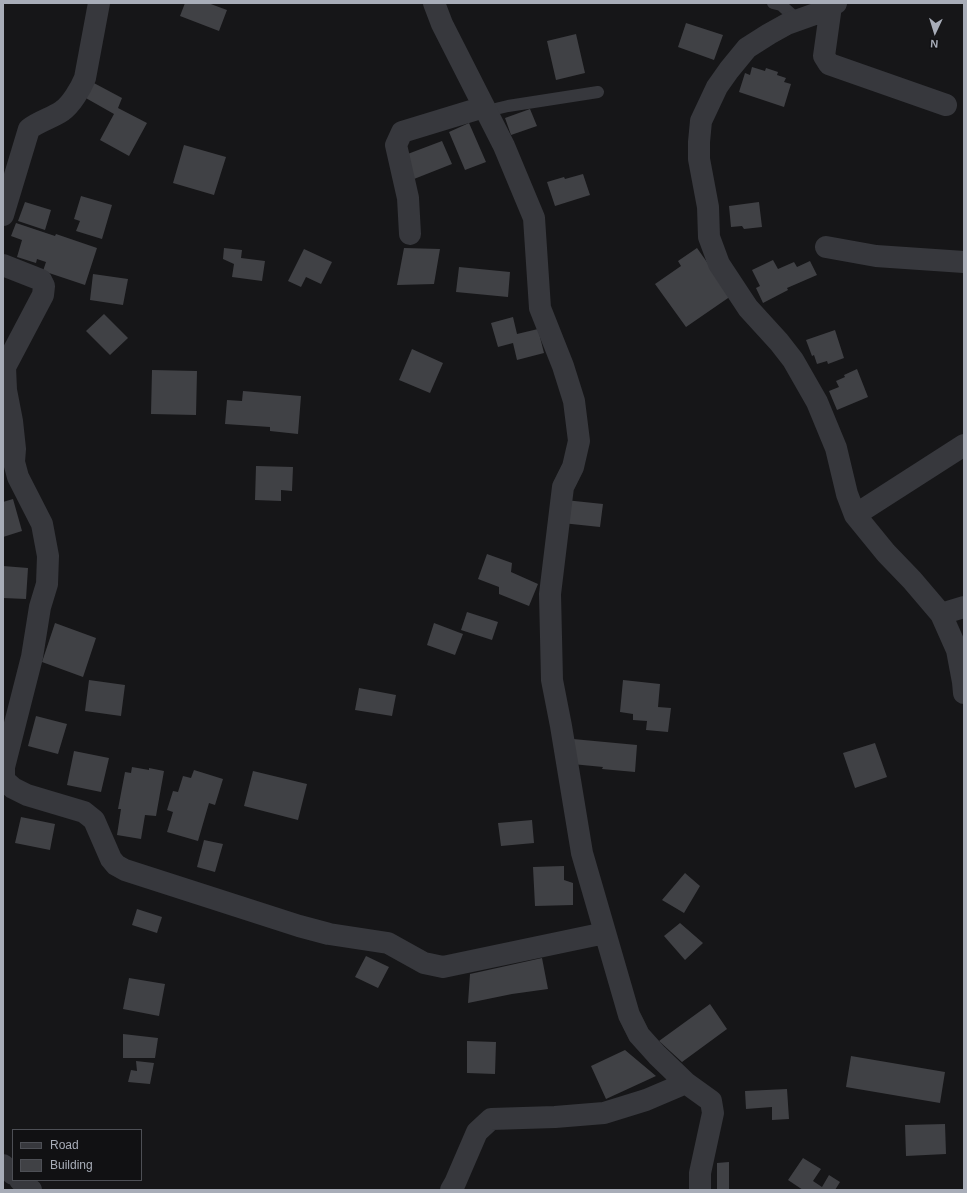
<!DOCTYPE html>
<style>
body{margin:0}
#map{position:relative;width:967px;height:1193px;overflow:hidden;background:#161618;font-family:Arial,sans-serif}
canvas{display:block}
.frame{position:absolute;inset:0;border:4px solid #a8adb8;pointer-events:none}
.legend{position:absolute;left:12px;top:1129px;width:130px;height:52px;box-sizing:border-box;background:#111113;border:1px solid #4d4f55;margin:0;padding:5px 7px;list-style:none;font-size:12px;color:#a8adb8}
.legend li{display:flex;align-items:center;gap:8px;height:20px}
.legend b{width:20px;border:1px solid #4d4f55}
.north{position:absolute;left:915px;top:12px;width:40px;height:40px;-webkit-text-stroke:3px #111113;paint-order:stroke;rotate:184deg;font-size:11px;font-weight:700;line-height:16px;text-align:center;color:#a8adb8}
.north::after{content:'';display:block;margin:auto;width:14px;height:18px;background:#a8adb8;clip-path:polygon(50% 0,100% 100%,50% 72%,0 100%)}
</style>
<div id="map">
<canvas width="967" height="1193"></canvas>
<div class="frame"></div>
<ul class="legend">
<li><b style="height:5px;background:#37383d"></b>Road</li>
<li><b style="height:11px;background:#404145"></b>Building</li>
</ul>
<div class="north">N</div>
</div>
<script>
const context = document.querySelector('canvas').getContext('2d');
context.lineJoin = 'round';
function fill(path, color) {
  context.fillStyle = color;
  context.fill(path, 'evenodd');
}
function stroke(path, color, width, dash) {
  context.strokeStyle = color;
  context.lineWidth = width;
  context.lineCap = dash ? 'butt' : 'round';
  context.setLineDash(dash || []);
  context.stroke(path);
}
const building = new Path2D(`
 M185,3H208L227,10L219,31L180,16Z
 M686,23L723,35L714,60L678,47Z
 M576,34L585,73L556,80L547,41Z
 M752,67L765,71L766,68L778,72L777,75L786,78L784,82L791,84L784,107L739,92L745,73L750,75Z
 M92,82L122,98L118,108L147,123L129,156L100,140L114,114L84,97Z
 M530,109L537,126L511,135L505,118Z
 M469,123L486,162L465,170L449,132Z
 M442,141L452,164L414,179L405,155Z
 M184,145L226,157L214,195L173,183Z
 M583,174L590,195L555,206L547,182L564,177L565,179Z
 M81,196L112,205L102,239L76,231L80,221L74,219Z
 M25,202L51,210L45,230L18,221Z
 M759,202L762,227L744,229L742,226L731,227L729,206Z
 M16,223L55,236L56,234L97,248L85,285L43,271L46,262L37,259L36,263L17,257L22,240L11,236Z
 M224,248L242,250L241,258L265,261L262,281L232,277L234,264L223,259Z
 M404,248L440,249L434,284L397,285Z
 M697,248L731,296L686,327L655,284L681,266L678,261Z
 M304,249L332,262L321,284L306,277L301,287L288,281Z
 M773,260L778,269L794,262L797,267L810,261L817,275L787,288L788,290L763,303L756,288L760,286L752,270Z
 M459,267L510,272L508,297L456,292Z
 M93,274L128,279L123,305L90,300Z
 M104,314L128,338L110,355L86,331Z
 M513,317L517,334L538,329L544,353L517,360L513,343L498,347L491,323Z
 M835,330L844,358L828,364L827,361L817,364L814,355L812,356L806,340Z
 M412,349L443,363L430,393L399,380Z
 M857,369L868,397L837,410L829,391L839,387L836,381L845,377L844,375Z
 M152,370L197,371L196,415L151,414Z
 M243,391L301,396L298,434L270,431V427L225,424L227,400L242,401Z
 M256,466L293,467L292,491L281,490V501L255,500Z
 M13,499L22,531L3,537V502Z
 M565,500L603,504L600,527L562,523Z
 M487,554L512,563L511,572L538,584L529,606L499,594V587L478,579Z
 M3,566L28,568L26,599L3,598Z
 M467,612L498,622L492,640L461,630Z
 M55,623L96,638L83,677L42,662Z
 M434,623L463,634L455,655L427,645Z
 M89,680L125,685L121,716L85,711Z
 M623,680L660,684L658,707L671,708L668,732L646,730L647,721L633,720V714L620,712Z
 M359,688L396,695L392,716L355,710Z
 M36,716L67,724L58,754L28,746Z
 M573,739L637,745L635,772L602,769L603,767L572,764Z
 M875,743L887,777L855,788L843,753Z
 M74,751L109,758L101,792L67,785Z
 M132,767L149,770V768L164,771L156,816L145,815L141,839L117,835L121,809H118L125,772L131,773Z
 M194,770L223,779L215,805L209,803L198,841L167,832L173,812L167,810L173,791L178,792L183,776L191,778Z
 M253,771L307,784L298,820L244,806Z
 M21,817L55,824L50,850L15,843Z
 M532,820L534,843L501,846L498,823Z
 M204,840L223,844L215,872L197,867Z
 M564,866V880L573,883V905L535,906L533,867Z
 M685,873L700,886L684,913L662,900Z
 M137,909L162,917L157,933L132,925Z
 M680,923L703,943L685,960L664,936Z
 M366,956L389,967L378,988L355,977Z
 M542,958L548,989L512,994L468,1003L470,974Z
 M129,978L165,984L159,1016L123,1009Z
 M710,1004L727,1029L682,1062L659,1041Z
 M123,1034L158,1038L155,1058H123Z
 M467,1041L496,1042L495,1074L467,1073Z
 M625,1050L656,1076L606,1099L591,1066Z
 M851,1056L945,1072L940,1103L846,1087Z
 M136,1061L154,1063L150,1084L128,1082L131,1070L137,1071Z
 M787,1089L789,1119L772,1120V1107L746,1109L745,1091Z
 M945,1124L946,1154L906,1156L905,1125Z
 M803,1158L821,1169L813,1181L822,1187L829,1175L840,1182L835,1190H803L788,1180Z
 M729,1162V1190H717V1163Z`);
const lane = new Path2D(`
 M773,3L781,5L798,20
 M487,111L508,106L598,92`);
const street = new Path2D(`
 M434,3L442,24L504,146L534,218L540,308L563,366L574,401L579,441L573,467L563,487L550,594L552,680L561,726L582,853L629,1015L639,1035L657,1055L686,1083L711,1101L713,1113L700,1173V1190
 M836,3L831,6L815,14L787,24L769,34L747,48L729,70L717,87L701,121L699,142V159L708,207L709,237L719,264L748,308L779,342L793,360L817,402L836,448L847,494L855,515L886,553L912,580L941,614L957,650L963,682L964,693
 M831,6L824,56L829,64L946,105
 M3,215L29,129C39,121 52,118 62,111C71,105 81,88 85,78L99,3
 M410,234L408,198L396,145L402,132L484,107
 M826,247L876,256L964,262
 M3,265L41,280L44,286L43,295L5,367L6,390L12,421L15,449L14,462L18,477L42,524L48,556L47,584L40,607L32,657L4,767V780L13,788L27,795L84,812L94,820L111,859L116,865L125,870L299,926L329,934L388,943L424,963L443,967L605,933
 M855,515L964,445
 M941,614L964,607
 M3,1165L13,1174
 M20,1180L31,1190
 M451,1190L455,1183L477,1132L491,1119L555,1117L604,1113L646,1100L686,1083`);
fill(building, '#404145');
stroke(lane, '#37383d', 12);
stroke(street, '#37383d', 22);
</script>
